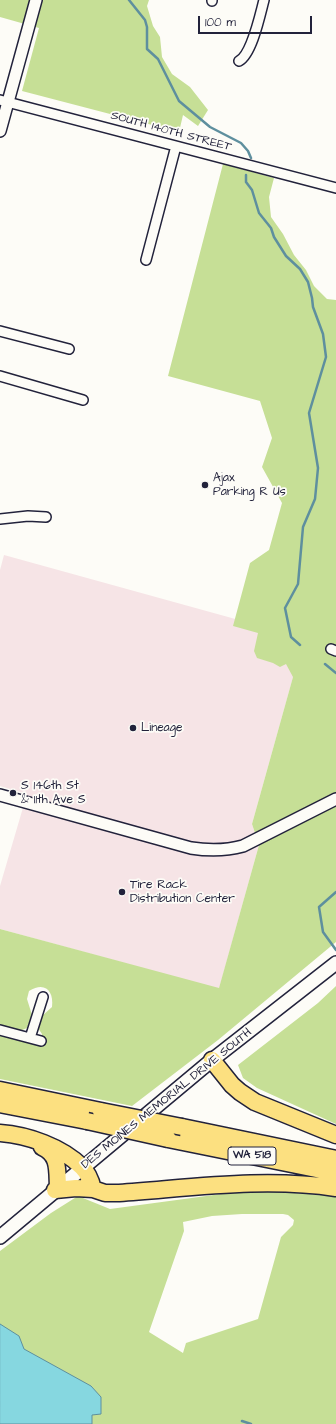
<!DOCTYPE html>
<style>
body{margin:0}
#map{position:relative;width:336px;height:1424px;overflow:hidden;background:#fdfcf7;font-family:"Architects Daughter",sans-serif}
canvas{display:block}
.scale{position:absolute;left:198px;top:16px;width:114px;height:18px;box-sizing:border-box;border:2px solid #22223b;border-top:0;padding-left:5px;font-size:12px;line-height:14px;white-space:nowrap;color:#22223b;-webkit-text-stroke:3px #fdfcf7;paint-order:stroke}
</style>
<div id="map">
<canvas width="336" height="1424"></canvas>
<div class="scale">100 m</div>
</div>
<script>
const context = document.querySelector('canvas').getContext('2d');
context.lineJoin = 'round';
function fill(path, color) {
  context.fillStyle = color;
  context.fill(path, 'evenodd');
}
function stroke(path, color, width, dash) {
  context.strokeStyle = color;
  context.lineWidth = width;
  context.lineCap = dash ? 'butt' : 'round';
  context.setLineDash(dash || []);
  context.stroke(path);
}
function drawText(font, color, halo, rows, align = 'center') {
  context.font = font + ' "Architects Daughter",sans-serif';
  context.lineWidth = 3.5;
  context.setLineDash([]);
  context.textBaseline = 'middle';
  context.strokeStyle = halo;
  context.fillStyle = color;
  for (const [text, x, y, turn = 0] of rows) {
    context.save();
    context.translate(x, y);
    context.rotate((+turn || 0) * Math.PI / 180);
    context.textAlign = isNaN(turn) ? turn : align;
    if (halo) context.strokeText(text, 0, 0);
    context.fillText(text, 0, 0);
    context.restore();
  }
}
const built = new Path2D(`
 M4,555L304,638L252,824L259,845L219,989L0,929V886L27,794L0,786V570Z`);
const green = new Path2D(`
 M0,0H149L147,6L153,26L160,37L162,57L172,74L190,87L208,110L198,126L183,115L179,132L22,91L39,28L0,17Z
 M223,164L274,178L269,197L271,217L283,234L294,255L306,270L314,286L327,299L336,300V942L218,1040L132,1106L0,1079V1034L40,1045L42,1034L38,1028L42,1016L52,1007C54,991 45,981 29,991L27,999L32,1015L27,1028L20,1031L0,1025V929L219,988L259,845L252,824L293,677L286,664L280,667L273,663L257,658L254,651L258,633L233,626L250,563L269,550L282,503L262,467L272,438L260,401L168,376Z
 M336,986V1124L257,1088L243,1078L238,1065L318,1003Z
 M268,1191L336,1196V1424H0V1251L51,1213L78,1196L110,1209L236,1192ZM242,1214H283L288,1215L294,1220L293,1225L281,1237L258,1319L186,1343L183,1353L149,1332L184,1231L183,1222L212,1216Z`);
const water = new Path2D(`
 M0,1324L19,1336L24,1349L91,1386L101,1397V1414L92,1415V1424H0Z`);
const stream = new Path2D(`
 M129,0L145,20L147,27V49L158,59L179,101L210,127L241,143L248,151L251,158
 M246,175V182L252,190L259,213L271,228L274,237L286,256L300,269L308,282L312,298L313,307L323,334L326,357L309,413L318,468L315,499L303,527L298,584L285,608L291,637L300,645
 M325,664L336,673
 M336,950L323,932L319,907L336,892
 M242,1421L251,1424`);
const minor = new Path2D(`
 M212,1V0
 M239,61C252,54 260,15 264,0
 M0,100L336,188
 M146,260L176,146
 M0,331L69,349
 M0,376L83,400
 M0,519L28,516L46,517
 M331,649L336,651
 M0,1030L41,1041
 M30,1038L43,997`);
const tertiary = new Path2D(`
 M0,131L36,0
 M0,795L191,848C210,851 225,851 243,846L336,799`);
const secondary = new Path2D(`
 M0,1237L212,1060L336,963`);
const motorway = new Path2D(`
 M212,1060L232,1085L240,1092L255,1102L336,1135
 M0,1090L101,1111
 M0,1104L87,1121
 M182,1127L336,1159
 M0,1133C28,1135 62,1147 82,1167C88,1173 91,1181 93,1189
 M168,1139L336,1173
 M42,1147C60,1155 57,1171 58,1188
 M55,1190L76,1188L93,1189L105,1193H119C191,1188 264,1177 336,1188`);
const motorwayBridge = new Path2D(`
 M101,1111L182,1127
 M87,1121L168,1139`);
const markers = [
 [205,485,4,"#22223b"],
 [133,728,4,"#22223b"],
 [13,793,4,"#22223b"],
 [122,892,4,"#22223b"]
];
const shields = [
 [252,1156,48]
];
const shieldNames = [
 ["WA 518",252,1156]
];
const streetNames = [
 ["SOUTH 140TH STREET",171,132,15],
 ["DES MOINES MEMORIAL DRIVE SOUTH",167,1099,-39]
];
const poiNames = [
 ["Ajax",213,478],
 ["Parking R Us",213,492],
 ["Lineage",141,728],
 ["S 146th St",21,786],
 ["& 11th Ave S",21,800],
 ["Tire Rack",130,885],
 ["Distribution Center",130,899]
];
fill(built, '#f6e4e6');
fill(green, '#c6df96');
fill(water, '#86d7e0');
stroke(water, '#5e8f9e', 1);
stroke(stream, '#5e8f9e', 2.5);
stroke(minor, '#22223b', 12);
stroke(tertiary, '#22223b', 14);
stroke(secondary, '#22223b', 16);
stroke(motorway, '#22223b', 19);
stroke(minor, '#fdfcf7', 9);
stroke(tertiary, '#fdfcf7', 11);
stroke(secondary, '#fdfcf7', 13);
stroke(motorway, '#fce080', 16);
stroke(motorwayBridge, '#22223b', 19, []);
stroke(motorwayBridge, '#fce080', 16);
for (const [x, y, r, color] of markers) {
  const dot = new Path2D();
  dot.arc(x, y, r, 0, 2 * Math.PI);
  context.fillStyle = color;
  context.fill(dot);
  stroke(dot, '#fdfcf7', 1.5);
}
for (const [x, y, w] of shields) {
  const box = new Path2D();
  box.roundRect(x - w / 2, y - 9, w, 18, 3);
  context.fillStyle = '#fdfcf7';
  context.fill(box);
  stroke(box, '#22223b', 1);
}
drawText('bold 11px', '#22223b', null, shieldNames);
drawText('12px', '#22223b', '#fdfcf7', streetNames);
drawText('12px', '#22223b', '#fdfcf7', poiNames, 'left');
</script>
